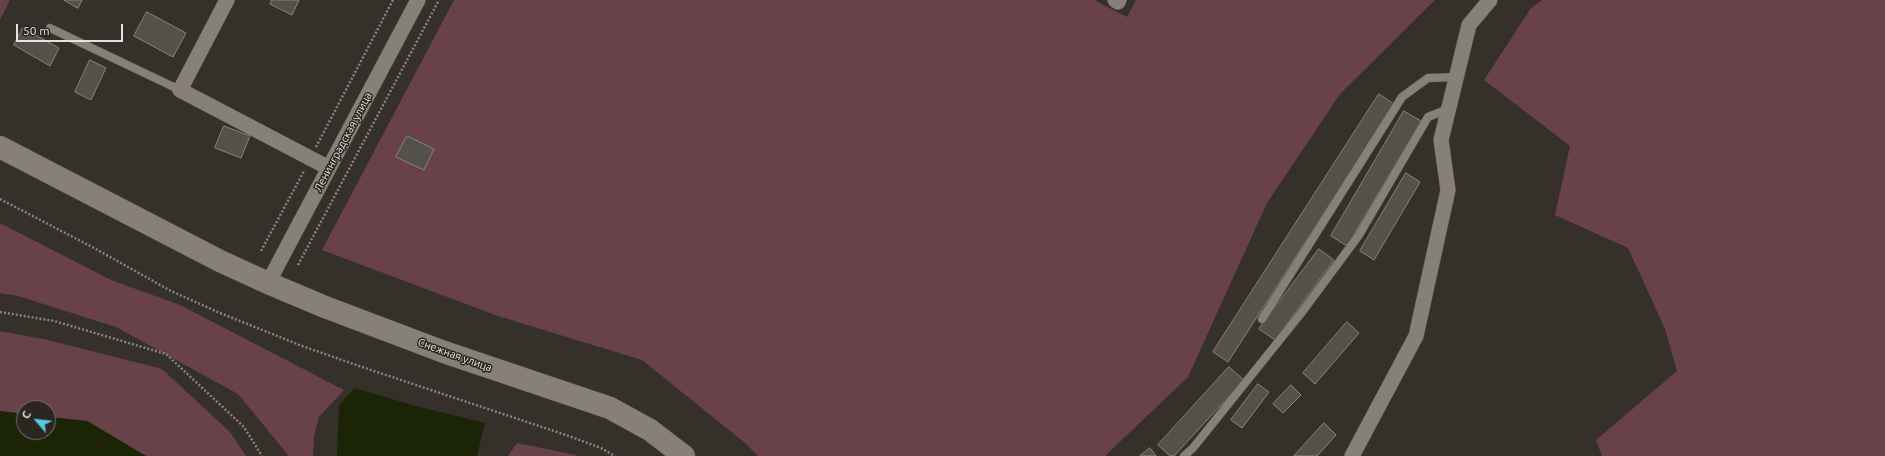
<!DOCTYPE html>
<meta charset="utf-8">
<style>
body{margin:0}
#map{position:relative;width:1885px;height:456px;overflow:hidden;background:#36302b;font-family:Ubuntu,sans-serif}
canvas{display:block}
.north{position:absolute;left:16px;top:400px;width:40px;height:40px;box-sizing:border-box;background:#2c2621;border:1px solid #76716d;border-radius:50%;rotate:298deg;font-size:11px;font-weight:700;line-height:16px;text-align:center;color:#e6e2de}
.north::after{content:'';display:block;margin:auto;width:14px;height:18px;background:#55cadf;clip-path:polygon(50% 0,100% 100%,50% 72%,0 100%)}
.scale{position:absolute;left:16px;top:24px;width:107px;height:18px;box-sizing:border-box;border:2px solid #e6e2de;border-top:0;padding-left:5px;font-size:12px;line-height:14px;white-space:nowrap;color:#e6e2de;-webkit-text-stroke:3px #2c2621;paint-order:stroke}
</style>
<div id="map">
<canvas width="1885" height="456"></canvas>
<div class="north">С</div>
<div class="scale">50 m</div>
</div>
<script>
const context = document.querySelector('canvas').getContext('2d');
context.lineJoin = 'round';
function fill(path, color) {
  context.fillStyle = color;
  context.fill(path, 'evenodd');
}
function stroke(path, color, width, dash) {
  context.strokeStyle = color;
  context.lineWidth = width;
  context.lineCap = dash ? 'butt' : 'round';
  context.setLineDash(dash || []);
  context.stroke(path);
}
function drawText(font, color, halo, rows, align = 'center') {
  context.font = font + ' Ubuntu,sans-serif';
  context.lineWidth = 3;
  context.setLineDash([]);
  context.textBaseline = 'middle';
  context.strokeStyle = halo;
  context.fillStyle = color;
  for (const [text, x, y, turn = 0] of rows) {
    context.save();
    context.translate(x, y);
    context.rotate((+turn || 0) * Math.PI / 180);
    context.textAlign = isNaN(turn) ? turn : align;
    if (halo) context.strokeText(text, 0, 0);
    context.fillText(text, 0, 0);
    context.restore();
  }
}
const green = new Path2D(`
 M0,0H10L0,20Z
 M454,0H1094L1127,17L1136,0H1435L1340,94L1267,203L1188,377L1105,456H758L745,443L642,360L498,316L322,250Z
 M1542,0H1885V456H1602L1596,440L1677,371L1665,329L1628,248L1555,215L1570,146L1484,80L1531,8Z
 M0,223L111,280L180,305L344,390L319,417L314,436L313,456H289L238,394L116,327L18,296L0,293Z
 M0,331L48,340L162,369L230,432L246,456H146L87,421L48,417V408H24V414L0,411Z
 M517,443L576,455L577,456H508Z`);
const water = new Path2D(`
 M355,388L412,405L485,423L477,456H337L339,405Z
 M0,411L24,414V432H48V417L87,421L146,456H0Z`);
const building = new Path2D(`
 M64,0H82L78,8Z
 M272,0H299L292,15L270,4Z
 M147,12L186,33L173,57L134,36Z
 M23,28L59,48L50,66L14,45Z
 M90,60L106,68L91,100L75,92Z
 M1379,94L1394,104L1228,362L1213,352Z
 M1404,111L1421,121L1347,246L1331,236Z
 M224,126L250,136L241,158L215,148Z
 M407,136L434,149L424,170L396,157Z
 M1406,173L1420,182L1374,260L1360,251Z
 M1319,249L1334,260L1275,340L1259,329Z
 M1347,322L1359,333L1315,384L1303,373Z
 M1229,367L1244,380L1174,456H1170L1158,445Z
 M1258,384L1269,392L1242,428L1231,420Z
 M1291,385L1301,395L1283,413L1273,404Z
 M1324,423L1336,435L1317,456H1294Z
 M1150,448L1156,456H1140Z`);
const path = new Path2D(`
 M316,147L393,0
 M0,199L94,248L171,291L220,313L302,346L362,367L566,435L601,448L615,456
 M261,251L304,171
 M298,265L439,0
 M0,312L54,321L166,354L244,427L262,456`);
const lane = new Path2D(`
 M50,28L180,90
 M1262,319L1402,97L1428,78L1456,77
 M1184,456L1193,448L1302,312L1359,235L1428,117L1448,109`);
const street = new Path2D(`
 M227,0L180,90L329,168
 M1115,0L1118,2L1119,0
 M268,283L418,0
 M1352,456L1416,336L1448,190L1441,140L1469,25L1490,0`);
const secondary = new Path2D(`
 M0,147L220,261L268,283L325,307L444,352L610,408L650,430L684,456`);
const streetNames = [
 ["Ленинградская улица",343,142,-62],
 ["Снежная улица",455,355,20]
];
fill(green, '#684149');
fill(water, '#1b2405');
fill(building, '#535149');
stroke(building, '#87847c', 1);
stroke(lane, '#524d48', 9);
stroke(street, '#524d48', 16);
stroke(secondary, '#524d48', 23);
stroke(path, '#88837f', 2.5, [2, 2]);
stroke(lane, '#878079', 8);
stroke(street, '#878079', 15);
stroke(secondary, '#878079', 22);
drawText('11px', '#e6e2de', '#2c2621', streetNames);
</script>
